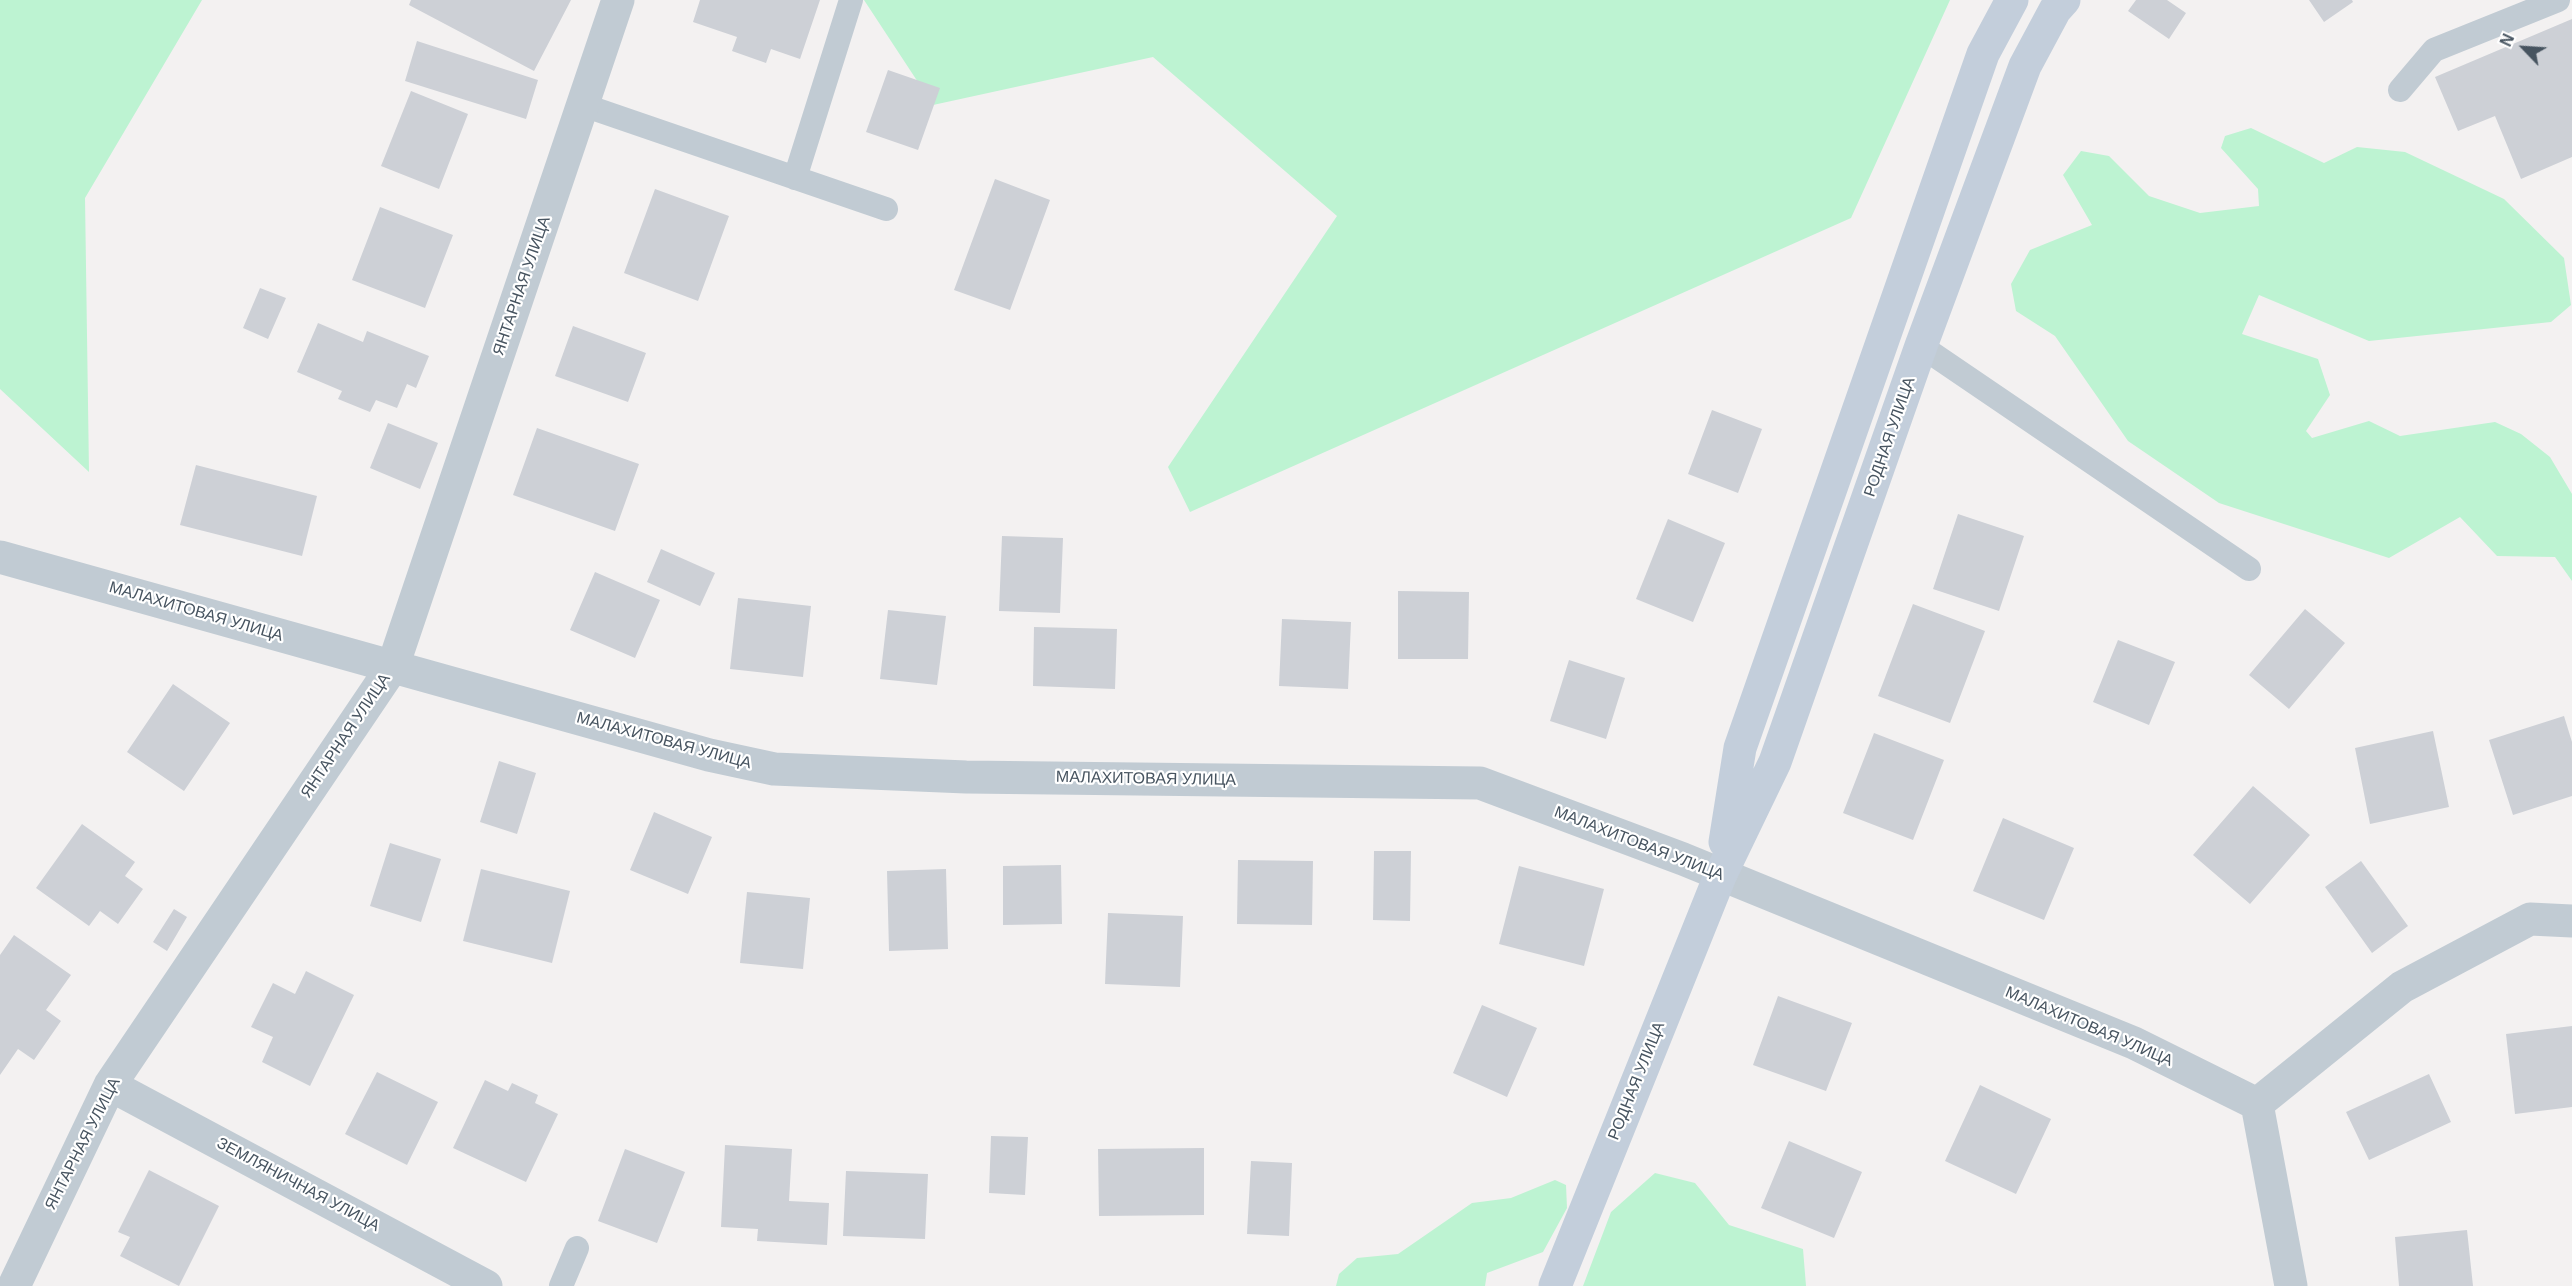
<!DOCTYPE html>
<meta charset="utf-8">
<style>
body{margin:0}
#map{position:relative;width:2572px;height:1286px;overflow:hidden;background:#f3f1f1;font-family:Arial,sans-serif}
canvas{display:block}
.north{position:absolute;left:2494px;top:18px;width:60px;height:60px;-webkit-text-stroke:4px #fff;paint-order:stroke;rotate:295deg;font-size:16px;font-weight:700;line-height:24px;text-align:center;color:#475460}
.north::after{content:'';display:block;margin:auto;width:21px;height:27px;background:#475460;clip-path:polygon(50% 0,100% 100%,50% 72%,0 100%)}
</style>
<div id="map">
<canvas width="2572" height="1286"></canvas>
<div class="north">N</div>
</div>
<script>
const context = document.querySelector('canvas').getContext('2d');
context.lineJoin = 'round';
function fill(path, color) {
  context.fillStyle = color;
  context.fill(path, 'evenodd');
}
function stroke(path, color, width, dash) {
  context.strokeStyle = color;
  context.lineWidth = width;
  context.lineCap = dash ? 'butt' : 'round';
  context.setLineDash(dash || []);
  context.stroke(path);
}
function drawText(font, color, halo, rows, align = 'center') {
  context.font = font + ' Arial,sans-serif';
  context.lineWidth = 4.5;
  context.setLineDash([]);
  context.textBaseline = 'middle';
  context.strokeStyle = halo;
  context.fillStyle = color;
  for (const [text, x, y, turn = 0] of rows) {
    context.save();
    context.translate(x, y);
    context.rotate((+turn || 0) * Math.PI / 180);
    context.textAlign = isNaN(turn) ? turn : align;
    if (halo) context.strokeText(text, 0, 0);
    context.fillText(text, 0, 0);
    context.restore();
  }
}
const green = new Path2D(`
 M0,0H202L85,198L89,472L0,389Z
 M864,0H1950L1851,218L1190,512L1168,467L1337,216L1153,57L933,105Z
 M2251,128L2324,163L2357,147L2405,152L2504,199L2564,258L2571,305L2551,322L2369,341L2259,295L2242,334L2318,359L2330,395L2306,431L2312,438L2369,421L2400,436L2495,422L2521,434L2550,457L2572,494V581L2555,557L2497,556L2460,517L2389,558L2219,503L2128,441L2055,336L2016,311L2011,284L2030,250L2092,225L2063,175L2081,151L2109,156L2149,196L2200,213L2259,206L2258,189L2221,148L2225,136Z
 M1655,1173L1695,1183L1729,1225L1803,1249L1806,1286H1583L1611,1212Z
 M1555,1180L1566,1185L1567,1208L1543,1252L1487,1273L1485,1286H1336L1339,1274L1357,1258L1398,1254L1472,1203L1511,1198Z`);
const building = new Path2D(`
 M411,0H571L534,71L409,5Z
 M700,0H820L800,59L771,49L766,63L732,51L737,37L693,22Z
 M2136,0H2167L2186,13L2169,39L2128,11Z
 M2309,0H2352L2353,2L2324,22Z
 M2572,19V157L2521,179L2495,116L2458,131L2435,77Z
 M417,41L538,80L526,119L405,81Z
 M888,70L940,88L918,150L866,132Z
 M411,91L468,114L439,189L381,166Z
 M995,179L1050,200L1010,310L954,290Z
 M655,189L729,216L698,301L624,273Z
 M380,207L453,235L425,308L352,280Z
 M260,288L286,298L268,339L243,328Z
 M318,323L363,342L367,331L429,356L416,388L407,384L397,408L376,400L370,412L338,399L342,391L297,372Z
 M573,326L646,353L628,402L555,376Z
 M1712,410L1762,429L1738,493L1688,474Z
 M388,423L438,443L420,489L370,468Z
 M537,428L639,464L615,531L513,495Z
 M196,465L317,496L302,556L180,525Z
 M1958,514L2024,536L1999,611L1933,589Z
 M1668,519L1725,543L1693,622L1636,599Z
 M1002,536L1063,538L1060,613L999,611Z
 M661,549L715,573L700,606L647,582Z
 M595,572L660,600L635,658L570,630Z
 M1398,591L1469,592L1468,659H1398Z
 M738,598L811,606L803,677L730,669Z
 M1913,604L1985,631L1950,723L1878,696Z
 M2305,609L2345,643L2289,709L2249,675Z
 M888,610L946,616L937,685L880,679Z
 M1282,619L1351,622L1348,689L1279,686Z
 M1034,627L1117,629L1115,689L1033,686Z
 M2118,640L2175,662L2149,725L2093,702Z
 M1569,660L1625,678L1606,739L1550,721Z
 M173,684L230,723L184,791L127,752Z
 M2564,716L2572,742V796L2513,815L2489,740Z
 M2433,731L2449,807L2370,824L2355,748Z
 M1874,733L1944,760L1913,840L1843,813Z
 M499,761L536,773L517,834L480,822Z
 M2253,786L2310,835L2250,904L2193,855Z
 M654,812L712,837L688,894L630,870Z
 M2003,818L2074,848L2044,920L1973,891Z
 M82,824L135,862L125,876L143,889L118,924L100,911L89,926L36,888Z
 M390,843L441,859L421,922L370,906Z
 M1374,851H1411L1410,921L1373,920Z
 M1238,860L1313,861L1312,925L1237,924Z
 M2361,861L2408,926L2372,953L2325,887Z
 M1061,865L1062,924L1003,925V866Z
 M1519,866L1604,889L1584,966L1499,944Z
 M481,869L570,891L552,963L463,941Z
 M946,869L948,949L889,951L887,871Z
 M747,892L810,898L803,969L740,963Z
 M174,909L187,917L167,951L153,942Z
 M1108,913L1183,916L1180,987L1105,984Z
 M14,935L71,975L46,1010L61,1021L34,1060L18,1049L0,1075V955Z
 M306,971L354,995L310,1086L262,1062L273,1037L251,1027L273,983L295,994Z
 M1778,996L1852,1023L1826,1091L1753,1065Z
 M1482,1005L1537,1028L1507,1097L1453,1073Z
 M2572,1026V1107L2515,1114L2506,1034Z
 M377,1072L438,1102L407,1165L345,1134Z
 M2429,1074L2451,1122L2369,1160L2346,1112Z
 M485,1080L508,1091L512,1083L538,1095L535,1103L558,1114L526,1182L453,1148Z
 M1980,1085L2051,1119L2016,1194L1945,1161Z
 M991,1136L1028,1137L1025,1195L989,1193Z
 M1789,1141L1862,1172L1834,1238L1761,1208Z
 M725,1145L792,1149L789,1201L829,1203L827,1245L757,1241L758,1229L721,1227Z
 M1204,1148V1215L1099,1216L1098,1149Z
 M625,1149L685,1172L657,1243L598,1221Z
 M1251,1161L1292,1163L1289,1236L1247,1234Z
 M149,1170L219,1206L179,1286L120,1256L130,1237L118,1232Z
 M846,1171L928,1174L925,1239L843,1236Z
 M2467,1230L2473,1286H2399L2395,1237Z`);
const lane = new Path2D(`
 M2400,90L2434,50L2558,0
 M583,105L886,209
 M795,178L851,0
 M1921,346L2249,569
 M561,1286L577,1248`);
const street = new Path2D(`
 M0,557L709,755L774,769L966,777L1480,783L1683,859L2134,1043L2257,1104
 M110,1085L486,1286
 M14,1286L110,1085L393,666L618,0
 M2291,1286L2257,1104L2402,987L2530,919L2572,921`);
const secondary = new Path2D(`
 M1725,842L1740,748L1983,54L2012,0
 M1555,1286L1720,876L1775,762L1921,346L2025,66L2055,10L2064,0`);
const streetNames = [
 ["ЯНТАРНАЯ УЛИЦА",522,286,-71],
 ["РОДНАЯ УЛИЦА",1890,437,-71],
 ["МАЛАХИТОВАЯ УЛИЦА",196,612,16],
 ["ЯНТАРНАЯ УЛИЦА",346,736,-56],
 ["МАЛАХИТОВАЯ УЛИЦА",664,741,15],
 ["МАЛАХИТОВАЯ УЛИЦА",1146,779,1],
 ["МАЛАХИТОВАЯ УЛИЦА",1639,844,21],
 ["МАЛАХИТОВАЯ УЛИЦА",2089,1027,23],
 ["РОДНАЯ УЛИЦА",1637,1081,-68],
 ["ЯНТАРНАЯ УЛИЦА",83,1144,-63],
 ["ЗЕМЛЯНИЧНАЯ УЛИЦА",298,1185,28]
];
fill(green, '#bdf3d2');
fill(building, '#cdd0d6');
stroke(lane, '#c1cbd3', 24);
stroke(street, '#c1cbd3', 33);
stroke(secondary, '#c3cedb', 33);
drawText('16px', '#475460', '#fff', streetNames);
</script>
